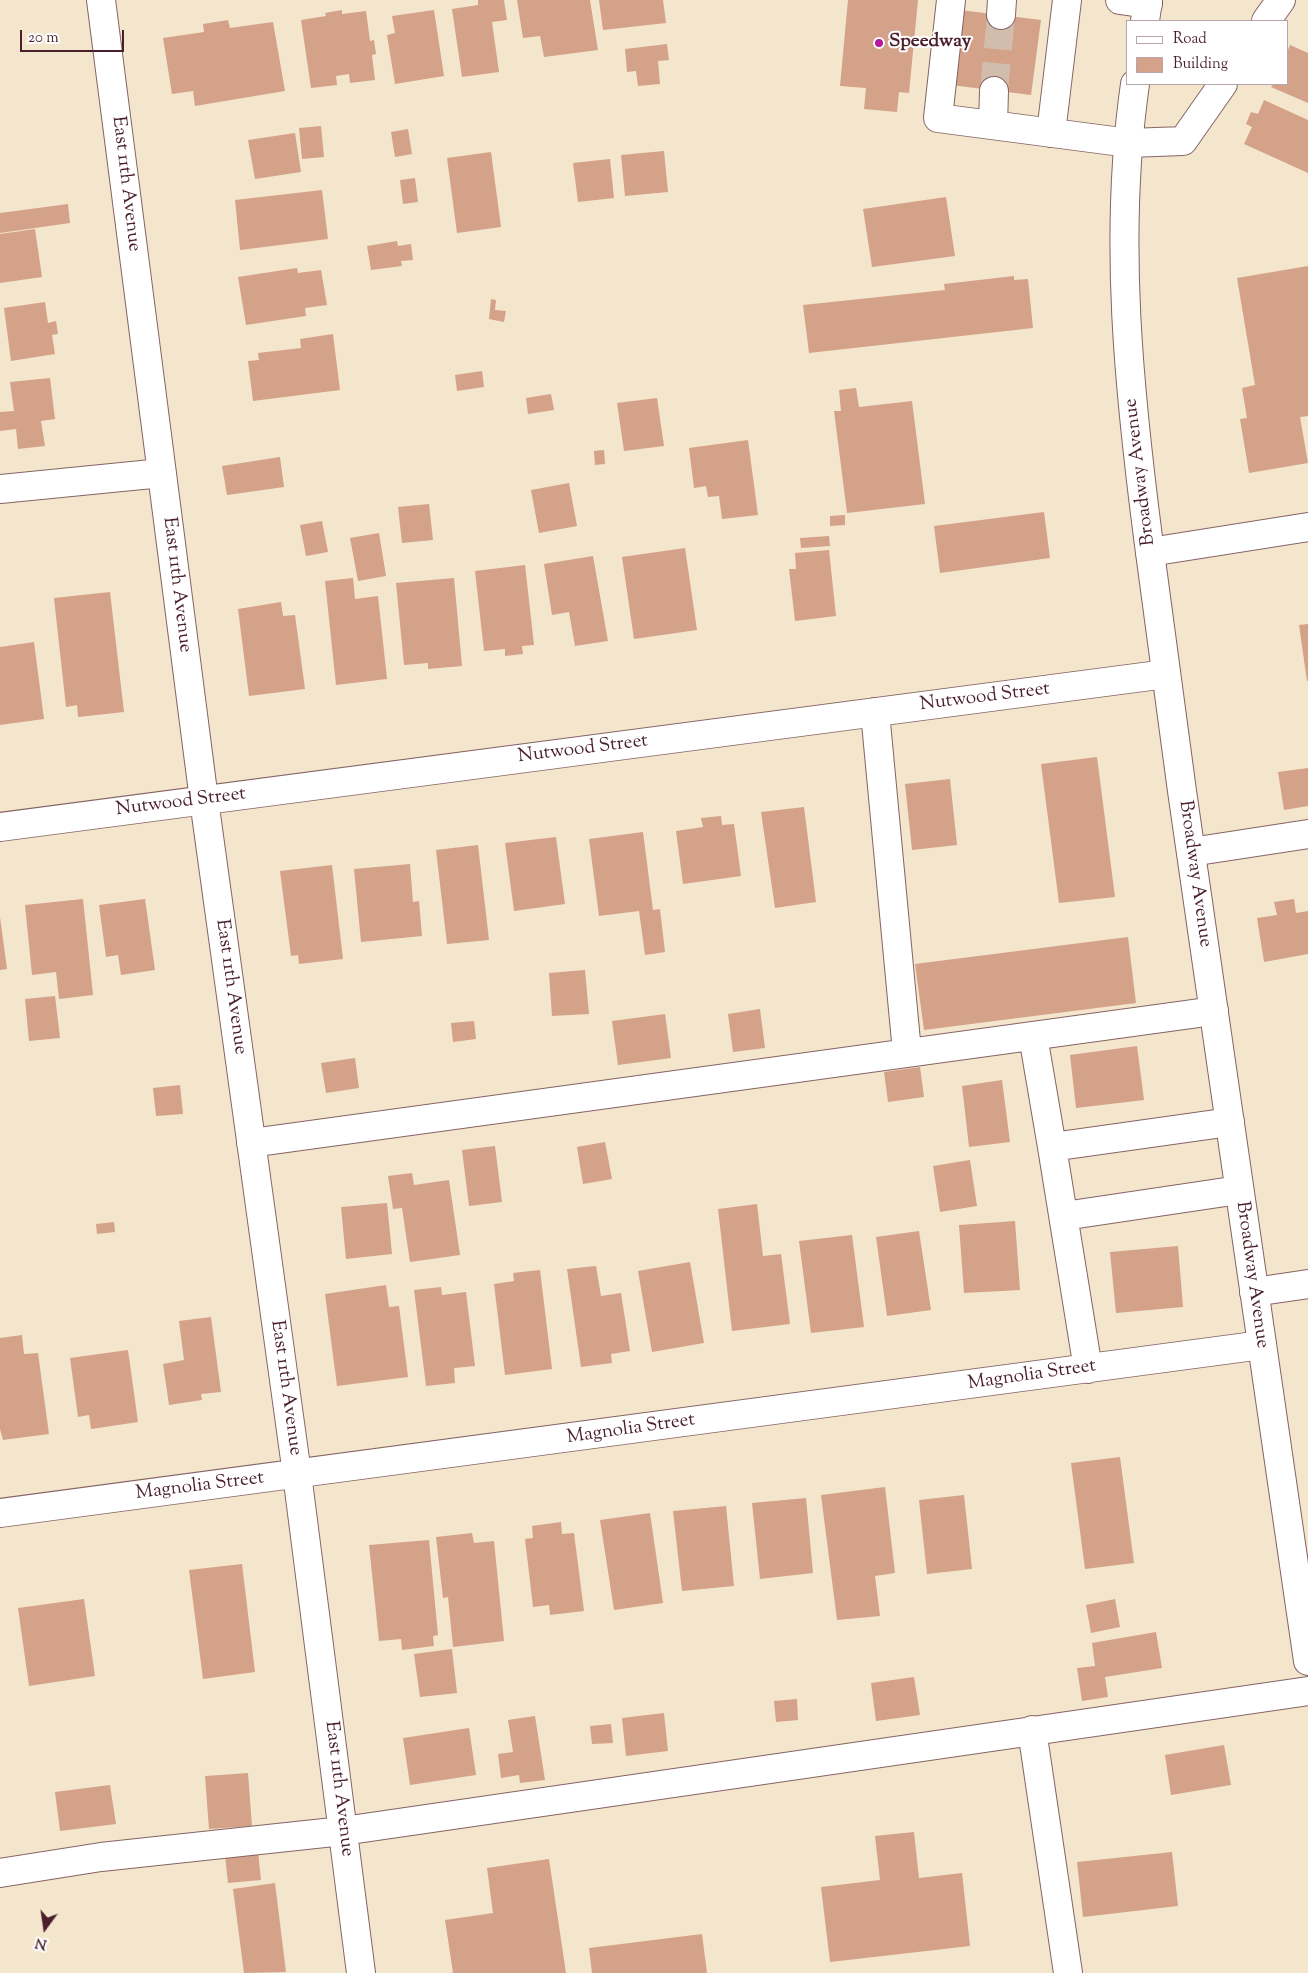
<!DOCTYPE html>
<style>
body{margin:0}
#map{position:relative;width:1308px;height:1973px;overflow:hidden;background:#f4e5cd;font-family:"Sorts Mill Goudy",serif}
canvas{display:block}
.legend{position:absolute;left:1126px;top:20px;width:162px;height:65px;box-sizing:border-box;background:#fff;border:1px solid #b7a5aa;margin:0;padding:6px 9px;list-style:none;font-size:15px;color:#4a1f2b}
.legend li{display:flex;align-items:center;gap:10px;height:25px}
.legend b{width:25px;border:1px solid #b7a5aa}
.north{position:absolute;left:20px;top:1903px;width:50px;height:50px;-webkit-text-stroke:4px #fff;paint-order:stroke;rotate:194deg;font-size:14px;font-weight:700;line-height:20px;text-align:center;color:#4a1f2b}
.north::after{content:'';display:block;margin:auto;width:18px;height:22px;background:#4a1f2b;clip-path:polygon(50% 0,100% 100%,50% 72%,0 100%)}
.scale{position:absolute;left:20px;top:30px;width:104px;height:22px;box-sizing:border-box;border:2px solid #4a1f2b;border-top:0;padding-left:6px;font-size:15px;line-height:18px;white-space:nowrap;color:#4a1f2b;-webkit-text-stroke:4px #fff;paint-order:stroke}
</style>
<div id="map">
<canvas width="1308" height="1973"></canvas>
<ul class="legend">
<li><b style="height:6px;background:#fff"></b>Road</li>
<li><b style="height:14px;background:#d4a288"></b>Building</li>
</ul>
<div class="north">N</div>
<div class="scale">20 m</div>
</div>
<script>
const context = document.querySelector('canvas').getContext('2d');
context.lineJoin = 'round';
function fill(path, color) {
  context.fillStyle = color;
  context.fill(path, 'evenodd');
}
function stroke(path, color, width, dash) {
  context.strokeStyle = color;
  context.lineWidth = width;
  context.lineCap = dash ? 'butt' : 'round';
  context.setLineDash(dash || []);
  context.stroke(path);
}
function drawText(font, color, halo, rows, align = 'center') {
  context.font = font + ' "Sorts Mill Goudy",serif';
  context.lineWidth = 4;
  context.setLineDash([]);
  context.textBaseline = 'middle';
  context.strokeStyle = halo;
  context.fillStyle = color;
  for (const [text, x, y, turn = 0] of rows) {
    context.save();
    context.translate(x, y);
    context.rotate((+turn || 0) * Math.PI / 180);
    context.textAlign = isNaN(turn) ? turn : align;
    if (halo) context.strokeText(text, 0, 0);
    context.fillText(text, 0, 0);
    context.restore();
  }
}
const building = new Path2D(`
 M478,0H504L507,20L492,22L499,72L462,77L452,9L478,5Z
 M517,0H590L598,50L544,57L540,36L523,38Z
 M599,0H663L666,23L603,30Z
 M848,0H918L909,93L899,92L897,112L864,109L866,88L840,86Z
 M342,10V14L366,11L370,41L374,40L376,54L372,55L375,80L350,83L349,74L336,76L337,85L311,88L301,20L326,16L325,13Z
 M434,10L444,76L395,84L387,35L395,33L392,16Z
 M960,10L1041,20L1031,95L951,85Z
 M228,20L230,28L273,22L285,91L195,106L193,91L172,94L163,38L204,32L203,24Z
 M667,44L669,60L658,61L660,84L638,86L636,71L627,72L625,49Z
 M1290,45L1308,53V103L1271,87L1273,84H1287V52Z
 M1264,100L1308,120V173L1244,144L1252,127L1246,124L1251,112L1258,114Z
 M321,126L324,157L302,159L299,128Z
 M408,129L412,154L395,157L391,132Z
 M295,133L301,172L255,179L248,140Z
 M664,151L668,192L625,196L621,155Z
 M491,152L501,227L457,233L447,158Z
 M610,159L614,198L578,202L573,163Z
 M415,178L418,202L403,204L400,180Z
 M322,190L328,239L240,250L235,200Z
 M946,197L955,256L872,267L863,209Z
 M68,204L70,223L0,233V213Z
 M35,229L42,277L0,283V234Z
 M397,241L398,246L411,244L413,260L401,261L402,266L371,270L367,246Z
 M1308,266V416L1300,417L1308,463L1249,473L1240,419L1247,418L1242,388L1255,385L1237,278Z
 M297,268L298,273L321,270L327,305L305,308L306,316L246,325L238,277Z
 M1014,276V280L1028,279L1033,328L809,353L803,305L945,290L944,284Z
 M491,299L496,300L495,310L506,311L504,322L489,319Z
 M45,302L48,323L56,321L58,334L52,335L55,354L11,361L4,308Z
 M333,334L340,390L253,401L248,361L259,360L258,353L301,348L300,339Z
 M482,371L484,387L457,391L455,375Z
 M50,378L55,419L41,421L45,446L18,449L16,429L0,431V412L14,411L10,382Z
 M856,388L859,407L912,401L925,504L847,513L834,411H841L839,390Z
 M551,394L554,410L528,414L526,398Z
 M657,398L664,446L624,451L617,403Z
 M748,440L758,515L722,519L719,496L708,497L706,486L694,488L689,448Z
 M604,450L605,464L595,465L594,451Z
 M280,457L284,487L227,495L222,466Z
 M569,483L577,526L539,533L531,490Z
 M429,504L433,540L402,543L398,507Z
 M1044,512L1050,558L940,573L934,526Z
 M845,515V525L830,526V516Z
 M322,521L328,552L306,556L300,525Z
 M379,533L386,576L358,581L350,538Z
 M829,536L830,546L801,548L800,538Z
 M685,548L697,630L634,639L622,557Z
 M829,550L836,616L795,621L789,569H796L795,553Z
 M593,556L608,641L575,646L569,612L552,615L544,564Z
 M525,565L534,645L522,646L523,654L505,656V649L484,651L475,571Z
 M353,578L355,599L378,596L387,679L336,685L325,581Z
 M454,578L462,666L428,669V663L404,665L396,583Z
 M110,592L124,712L78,717L77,705L66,707L54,598Z
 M281,602L283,616L295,615L305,689L249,696L238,609Z
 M1308,624V681H1307L1299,625Z
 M34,642L44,719L0,725V647Z
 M1097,757L1115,897L1059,903L1041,764Z
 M1308,768V806L1284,810L1278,772Z
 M950,779L957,845L912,850L905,784Z
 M804,807L816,902L775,908L761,812Z
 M721,816L722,825L734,824L741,876L683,884L676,831L703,827L701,818Z
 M643,832L653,910L660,909L665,952L645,955L639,911L599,916L589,839Z
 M556,837L565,904L514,911L505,843Z
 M478,845L489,940L447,944L436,850Z
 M410,864L413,902L419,901L422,936L361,942L354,869Z
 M332,865L343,959L299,964L298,955L291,956L280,871Z
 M83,899L93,995L59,999L56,972L32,975L25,905Z
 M145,899L155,970L121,975L118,955L106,957L99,905Z
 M1294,899L1296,913L1308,911V954L1264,962L1257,918L1277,915L1274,902Z
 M0,917L7,969L0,970Z
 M1128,937L1136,1003L924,1030L915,964Z
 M585,970L589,1014L552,1016L549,973Z
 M55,996L60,1038L29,1041L25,999Z
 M760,1009L765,1048L733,1052L728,1014Z
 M665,1014L671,1058L618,1065L612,1021Z
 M474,1021L476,1039L453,1042L451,1023Z
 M1137,1046L1144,1100L1076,1108L1070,1055Z
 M355,1058L359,1088L326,1093L321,1063Z
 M920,1067L924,1097L888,1102L884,1072Z
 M1002,1080L1010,1142L969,1147L962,1086Z
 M180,1085L183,1114L156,1116L153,1088Z
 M605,1142L612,1179L583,1184L577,1147Z
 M495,1146L502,1202L469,1206L462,1150Z
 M970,1160L977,1206L940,1212L933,1166Z
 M412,1173L414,1185L449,1180L460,1255L410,1262L402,1208L393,1209L388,1176Z
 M387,1203L392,1254L346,1259L341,1207Z
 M757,1204L763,1256L781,1254L790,1324L732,1331L718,1209Z
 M1015,1221L1020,1290L964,1293L959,1225Z
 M114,1222L115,1232L97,1234L96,1224Z
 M919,1231L931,1310L887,1316L876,1237Z
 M852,1235L864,1327L811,1333L799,1241Z
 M1178,1246L1183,1307L1116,1313L1110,1252Z
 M690,1262L704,1343L652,1352L638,1271Z
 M596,1266L601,1296L621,1293L630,1351L611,1354L612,1363L581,1367L567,1269Z
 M540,1270L552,1369L505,1375L494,1284L514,1281L513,1273Z
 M386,1285L389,1307L399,1306L408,1377L337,1386L325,1294Z
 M441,1287L442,1295L466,1292L475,1366L454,1368L455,1383L426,1386L414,1290Z
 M211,1317L221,1392L201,1394L202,1400L169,1405L163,1364L184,1360L179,1321Z
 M22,1335L24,1354L38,1353L49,1434L3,1440L0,1429V1338Z
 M128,1350L138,1422L91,1429L89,1415L78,1417L70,1358Z
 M1120,1457L1134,1563L1085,1569L1071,1463Z
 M885,1487L895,1573L875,1576L880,1616L837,1620L821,1495Z
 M964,1495L972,1569L927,1574L919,1500Z
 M806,1498L813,1573L760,1579L752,1503Z
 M726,1506L734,1586L682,1591L673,1511Z
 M650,1513L663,1603L614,1610L600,1520Z
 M561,1522L562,1534L574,1533L584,1611L550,1615L549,1605L533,1607L525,1539L533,1538L532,1526Z
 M472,1533L474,1543L494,1541L504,1641L453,1647L448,1597L443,1598L436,1537Z
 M429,1540L438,1635L433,1636L434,1646L402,1650L401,1639L379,1641L369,1545Z
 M242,1564L255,1672L203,1679L189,1570Z
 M84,1599L95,1676L29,1686L18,1608Z
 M1115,1599L1120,1627L1091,1633L1086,1605Z
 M1156,1632L1162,1668L1105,1677L1108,1697L1082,1701L1077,1668L1095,1666L1092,1643Z
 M452,1649L457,1693L420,1697L414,1654Z
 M914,1677L920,1715L876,1721L871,1683Z
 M797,1699L798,1720L776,1722L774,1701Z
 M664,1713L668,1751L626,1756L622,1718Z
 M535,1716L545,1780L520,1783L519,1775L501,1778L498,1754L513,1752L508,1720Z
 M611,1724L613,1743L592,1744L590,1726Z
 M469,1728L476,1775L410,1785L403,1738Z
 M1224,1745L1231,1785L1171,1795L1165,1755Z
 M248,1773L252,1826L209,1829L205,1776Z
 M110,1785L116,1824L60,1831L55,1792Z
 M914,1832L919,1878L962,1873L970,1946L830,1962L821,1887L880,1880L875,1836Z
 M258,1851L261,1880L228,1883L225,1855Z
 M1172,1852L1178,1906L1083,1917L1077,1862Z
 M549,1859L566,1973H453L445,1920L493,1913L487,1868Z
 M275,1883L286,1972L244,1973L233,1889Z
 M702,1934L707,1973H592L589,1948Z`);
const minorTunnel = new Path2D(`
 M994,91L1001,15`);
const minor = new Path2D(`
 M101,0L204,800L297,1474L361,1973
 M951,0L938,118L1129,143L1183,141L1223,84
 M1120,0L1148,4
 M1001,15L1002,0
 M1266,21L1281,0
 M993,125L994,91
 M1051,133L1067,0
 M0,489L162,473
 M1150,552L1308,527
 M875,712L907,1052
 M0,827L1166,674
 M1191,852L1308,834
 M1033,1036L1052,1147L1230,1122
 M251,1143L1214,1011
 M1052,1147L1088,1369
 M1064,1216L1239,1190
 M1254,1292L1308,1284
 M0,1513L1262,1345
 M1032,1730L1068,1973
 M0,1873L101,1857L343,1831L1308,1691`);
const major = new Path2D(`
 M1145,21L1148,0
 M1135,84C1113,238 1129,392 1149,545C1160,627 1171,709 1182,791C1224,1081 1265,1371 1308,1661`);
const markers = [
 [879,43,5,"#b5179e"]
];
const poiNames = [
 ["Speedway",889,43]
];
const streetNames = [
 ["East 11th Avenue",125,184,83],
 ["Broadway Avenue",1141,472,-97],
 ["East 11th Avenue",176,585,83],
 ["Nutwood Street",985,698,-7],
 ["Nutwood Street",583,750,-7],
 ["Nutwood Street",181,803,-7],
 ["Broadway Avenue",1194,874,82],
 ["East 11th Avenue",230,987,82],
 ["Broadway Avenue",1251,1275,82],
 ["Magnolia Street",1032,1376,-8],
 ["East 11th Avenue",285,1388,82],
 ["Magnolia Street",631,1430,-8],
 ["Magnolia Street",200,1487,-7],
 ["East 11th Avenue",338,1789,83]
];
fill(building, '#d4a288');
stroke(minorTunnel, '#d2bdad', 28, [28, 14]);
stroke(minor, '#866464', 30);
stroke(major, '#866464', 30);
stroke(minor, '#fff', 28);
stroke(major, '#fff', 28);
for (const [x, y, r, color] of markers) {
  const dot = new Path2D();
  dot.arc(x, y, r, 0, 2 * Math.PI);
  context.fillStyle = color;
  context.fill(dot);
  stroke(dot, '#fff', 2);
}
drawText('bold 19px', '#4a1f2b', '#fff', poiNames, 'left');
drawText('19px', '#4a1f2b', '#fff', streetNames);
</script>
